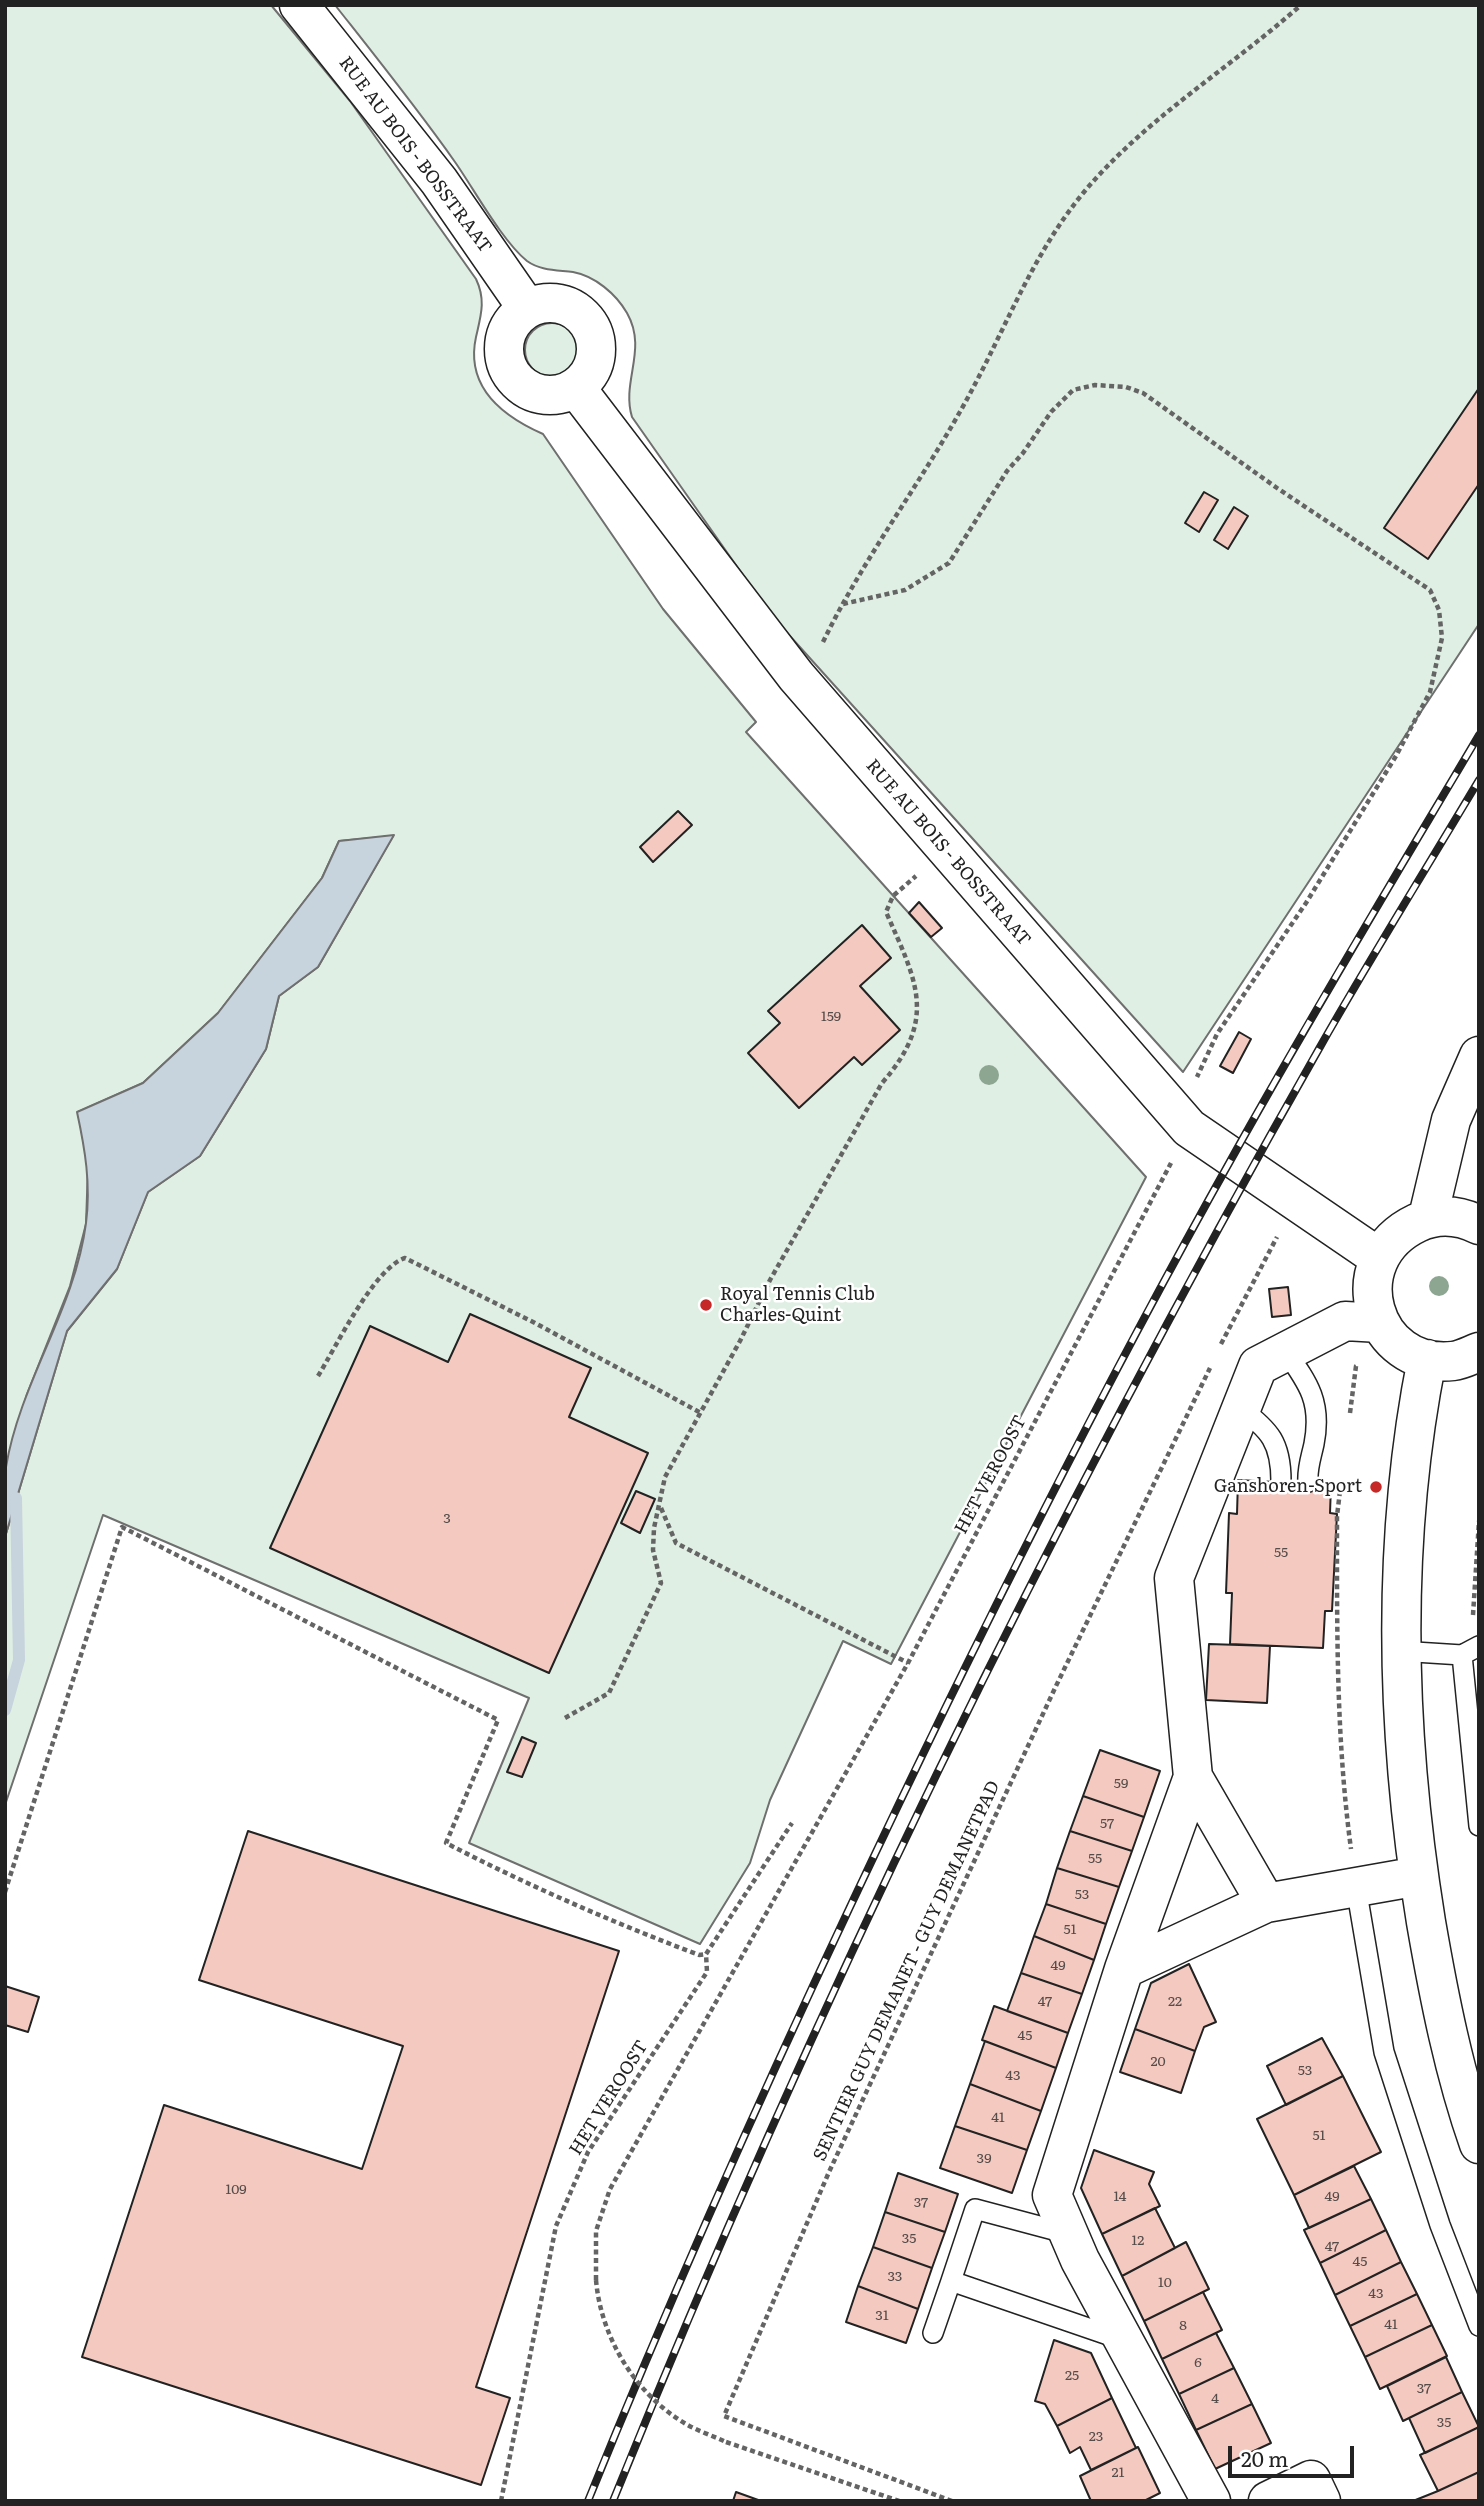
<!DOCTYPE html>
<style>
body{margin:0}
#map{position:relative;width:1484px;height:2506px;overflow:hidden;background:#fff;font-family:Literata,serif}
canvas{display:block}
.frame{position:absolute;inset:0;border:7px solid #222;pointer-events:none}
.scale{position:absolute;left:1228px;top:2446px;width:126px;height:32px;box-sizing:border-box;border:4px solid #222;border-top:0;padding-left:9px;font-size:21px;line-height:24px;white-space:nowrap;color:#222;-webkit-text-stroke:5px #fff;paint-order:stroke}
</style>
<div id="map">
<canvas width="1484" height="2506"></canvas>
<div class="frame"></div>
<div class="scale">20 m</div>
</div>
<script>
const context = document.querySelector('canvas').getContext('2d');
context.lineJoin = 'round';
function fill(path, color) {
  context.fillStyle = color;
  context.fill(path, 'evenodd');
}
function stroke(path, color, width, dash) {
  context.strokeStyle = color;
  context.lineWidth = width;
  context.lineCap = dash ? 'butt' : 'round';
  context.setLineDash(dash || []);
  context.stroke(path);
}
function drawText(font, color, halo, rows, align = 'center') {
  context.font = font + ' Literata,serif';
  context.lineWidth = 5;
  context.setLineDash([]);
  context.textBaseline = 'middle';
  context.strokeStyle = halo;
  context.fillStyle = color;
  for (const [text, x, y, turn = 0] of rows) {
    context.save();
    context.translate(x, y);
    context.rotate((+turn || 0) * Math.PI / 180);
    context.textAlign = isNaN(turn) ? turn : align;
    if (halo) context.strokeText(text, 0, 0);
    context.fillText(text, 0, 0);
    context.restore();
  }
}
const green = new Path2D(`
 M5,5H271L350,101L476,279C486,300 481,315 476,337C465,387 502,416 543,434L663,609L756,722L746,732L1146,1177L891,1664L843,1641L770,1800L750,1863L700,1944L469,1843L529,1698L103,1515L5,1805V1537L67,1331L117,1269L148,1192L200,1156L266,1049L279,996L318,967L393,836L339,841L322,878L218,1013L143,1083L78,1112L88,1166L86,1224L70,1286L27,1394L5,1469Z
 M335,5H1479V624L1183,1072L771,615L632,417C621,381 648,350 627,313C616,294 595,276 573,272C557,270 541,271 527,261C502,241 474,189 455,162C417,108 376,57 335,5Z
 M525 350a27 27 0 1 1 54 0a27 27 0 1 1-54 0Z`);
const water = new Path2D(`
 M394,835L318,967L279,996L266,1049L200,1156L148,1192L117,1269L67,1331L5,1537C5,1514 2,1489 6,1467C20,1382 75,1309 86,1223C91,1184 85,1149 77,1112L143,1083L218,1013L322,878L339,841Z`);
const stream = new Path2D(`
 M5,1710L19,1660L16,1498`);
const building = new Path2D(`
 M1479,388V484L1428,559L1384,528Z
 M1204,492L1218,500L1199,532L1185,523Z
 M1234,507L1248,516L1228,549L1214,540Z
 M678,811L692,825L653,862L640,847Z
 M919,902L942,928L931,937L909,913Z
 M862,925L891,958L860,986L900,1030L862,1065L854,1057L799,1108L748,1053L780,1023L768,1011Z
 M1239,1032L1251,1039L1233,1073L1220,1066Z
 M1288,1287L1291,1315L1272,1317L1269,1289Z
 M470,1314L591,1368L569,1417L648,1453L549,1673L270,1548L370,1326L448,1362Z
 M1238,1480L1331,1485L1330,1513L1337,1514L1332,1611H1325L1323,1648L1230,1644L1232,1593H1226L1229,1513L1237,1514Z
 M636,1491L655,1499L640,1533L621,1523Z
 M1209,1644L1270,1646L1267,1703L1206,1700Z
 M522,1737L536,1743L522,1777L507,1772Z
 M1100,1750L1160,1771L1144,1817L1083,1796Z
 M1083,1796L1144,1817L1132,1851L1070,1831Z
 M248,1831L619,1951L476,2387L510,2398L481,2485L82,2357L164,2105L362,2169L403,2046L199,1980Z
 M1070,1831L1132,1851L1119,1887L1057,1868Z
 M1057,1868L1119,1887L1106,1924L1046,1904Z
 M1046,1904L1106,1924L1094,1960L1034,1936Z
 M1034,1936L1094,1960L1082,1994L1021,1973Z
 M1189,1964L1216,2022L1204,2027L1195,2051L1135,2029L1151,1983Z
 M1021,1973L1082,1994L1068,2033L1007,2011Z
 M5,1986L39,1997L28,2032L5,2025Z
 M994,2006L1068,2033L1056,2068L982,2040Z
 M1135,2029L1195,2051L1181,2093L1120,2072Z
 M1322,2038L1343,2076L1286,2105L1267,2066Z
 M985,2041L1056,2068L1041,2111L970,2084Z
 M1343,2076L1381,2152L1294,2195L1257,2119Z
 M970,2084L1041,2111L1027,2150L955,2126Z
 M955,2126L1027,2150L1012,2193L940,2168Z
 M1094,2150L1154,2172L1149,2184L1160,2206L1102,2234L1081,2188Z
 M1354,2166L1371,2199L1309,2228L1294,2195Z
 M898,2173L958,2194L945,2232L885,2212Z
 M1371,2199L1386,2230L1320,2263L1304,2230Z
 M1155,2208L1175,2248L1122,2276L1102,2234Z
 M885,2212L945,2232L932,2268L873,2247Z
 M1386,2230L1401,2262L1335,2295L1320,2263Z
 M1186,2242L1209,2289L1144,2321L1122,2276Z
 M873,2247L932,2268L918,2309L858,2286Z
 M1401,2262L1417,2294L1350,2326L1335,2295Z
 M858,2286L918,2309L906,2343L846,2322Z
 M1203,2292L1222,2330L1162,2359L1144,2321Z
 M1417,2294L1432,2325L1365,2357L1350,2326Z
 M1432,2325L1447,2356L1380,2389L1365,2357Z
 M1216,2333L1234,2368L1179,2394L1162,2359Z
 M1054,2340L1091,2353L1112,2398L1057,2426L1045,2404L1035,2401Z
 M1446,2357L1462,2392L1403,2421L1387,2386Z
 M1234,2368L1252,2404L1196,2430L1179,2394Z
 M1462,2392L1479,2427L1425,2453L1409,2418Z
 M1112,2398L1136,2448L1091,2470L1080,2447L1070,2453L1057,2426Z
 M1252,2404L1271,2443L1215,2469L1196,2430Z
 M1479,2427V2472L1438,2491L1420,2455Z
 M1138,2447L1160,2493L1144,2501H1091L1080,2476Z
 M1479,2472V2501H1413L1438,2491Z
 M736,2492L761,2501H733Z`);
const path = new Path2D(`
 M843,604L905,590L949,563L1007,471L1023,453L1051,412L1073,390L1095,385L1126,387L1143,393L1277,488L1430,590L1439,610L1442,638L1430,692L1396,756L1306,903L1217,1034L1197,1077
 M823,642C866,553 928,474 974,386C1009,320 1035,251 1084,192C1145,119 1230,68 1301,5
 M1221,1344L1277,1237
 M318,1376C336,1347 374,1268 405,1258L535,1323L701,1413
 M1350,1413L1356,1366L1359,1364
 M1340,1491L1337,1516C1337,1627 1336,1738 1351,1849
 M661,1508L676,1543L908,1663
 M1473,1615L1479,1521
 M565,1718L609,1693L661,1583L653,1550L654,1528L665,1477L740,1341L770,1280L882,1083C938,1019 917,982 886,912L893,896L916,876
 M5,1892L122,1527L498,1720L446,1843C529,1886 612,1922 699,1955L706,1954
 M596,2280V2231L610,2189L908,1663L1171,1163
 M726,2442L899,2501
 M501,2501L556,2226L588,2152L707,1972L706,1954L792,1823
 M952,2501L724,2416L829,2172L1056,1686L1210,1368`);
const service = new Path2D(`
 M1286,1352C1309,1384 1322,1403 1314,1444C1311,1458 1307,1468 1308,1482
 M1240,1408C1270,1430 1281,1443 1281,1481
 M1399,1651L1462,1655L1479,1826
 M1462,1655L1479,1646
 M1356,1887L1384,2052L1440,2225L1479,2326
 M1069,2234L975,2209L951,2281L1120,2339
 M933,2333L951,2281`);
const minor = new Path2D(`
 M299,5L439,181L527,308
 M504 349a46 46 0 1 1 92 0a46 46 0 1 1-92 0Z
 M576,388L796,676L1189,1128L1378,1257
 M1428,1217L1451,1120L1479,1056
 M1479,1225C1459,1215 1438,1213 1417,1223C1339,1260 1372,1370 1453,1361C1462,1360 1471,1355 1479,1352
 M1427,1359C1390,1545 1396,1737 1426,1922C1439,1997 1454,2073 1479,2144
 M1193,1777L1266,1903L1419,1876
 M1124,1969L1266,1903
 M1211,2501L1080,2260L1052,2195L1124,1969L1193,1777L1174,1578L1258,1366L1345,1321L1380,1323
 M1268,2501L1311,2480L1321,2501`);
const rail = new Path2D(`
 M588,2501C669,2301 757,2104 849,1909C969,1654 1095,1402 1233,1156C1312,1014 1396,875 1479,735
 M613,2501C815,2002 1054,1515 1320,1047C1371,957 1426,869 1479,780`);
const pathBridge = new Path2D(`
 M596,2280C601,2338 636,2395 686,2424C698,2431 713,2436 726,2442`);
const trees = [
 [989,1075],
 [1439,1286]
];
const markers = [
 [706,1305,7,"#c62828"],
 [1376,1487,7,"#c62828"]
];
const numberNames = [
 ["159",831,1017],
 ["3",447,1519],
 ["55",1281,1553],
 ["59",1121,1784],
 ["57",1107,1824],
 ["55",1095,1859],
 ["53",1082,1895],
 ["51",1070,1930],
 ["49",1058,1966],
 ["47",1045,2002],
 ["22",1175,2002],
 ["45",1025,2036],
 ["20",1158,2062],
 ["53",1305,2071],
 ["43",1013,2076],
 ["41",998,2118],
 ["51",1319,2136],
 ["39",984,2159],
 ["109",236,2190],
 ["14",1120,2197],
 ["49",1332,2197],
 ["37",921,2203],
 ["35",909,2239],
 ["12",1138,2241],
 ["47",1332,2247],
 ["45",1360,2262],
 ["33",895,2277],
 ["10",1165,2283],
 ["43",1376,2294],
 ["31",882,2316],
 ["41",1391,2325],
 ["8",1183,2326],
 ["6",1198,2363],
 ["25",1072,2376],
 ["37",1424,2389],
 ["4",1215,2399],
 ["35",1444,2423],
 ["23",1096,2437],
 ["21",1118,2473]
];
const streetNames = [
 ["RUE AU BOIS - BOSSTRAAT",415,155,53],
 ["RUE AU BOIS - BOSSTRAAT",948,853,49],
 ["HET VEROOST",991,1475,-62],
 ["SENTIER GUY DEMANET - GUY DEMANETPAD",907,1971,-65],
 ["HET VEROOST",609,2098,-58]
];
const poiNames = [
 ["Royal Tennis Club",720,1295],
 ["Charles-Quint",720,1316],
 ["Ganshoren-Sport",1362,1487,"right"]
];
fill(green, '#e0efe3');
stroke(green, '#6f6f6f', 2);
fill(water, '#c7d3dd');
stroke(water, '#6f6f6f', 2);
stroke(stream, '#c7d3dd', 12);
fill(building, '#f3c9c0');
stroke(building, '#222', 2);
stroke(service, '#222', 22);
stroke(minor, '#222', 41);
stroke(path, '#646464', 4.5, [5, 3.5]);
stroke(service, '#fff', 19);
stroke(minor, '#fff', 38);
stroke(rail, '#222', 8);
stroke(rail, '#fff', 5, [16]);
stroke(pathBridge, '#646464', 4.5, [5, 3.5]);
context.fillStyle = '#8da692';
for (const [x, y] of trees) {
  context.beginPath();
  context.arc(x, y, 10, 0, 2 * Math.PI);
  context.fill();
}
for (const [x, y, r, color] of markers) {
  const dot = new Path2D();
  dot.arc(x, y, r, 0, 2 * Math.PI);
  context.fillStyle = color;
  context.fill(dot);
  stroke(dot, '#fff', 2.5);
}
drawText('14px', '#564c4a', null, numberNames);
drawText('18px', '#222', '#fff', streetNames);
drawText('18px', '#222', '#fff', poiNames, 'left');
</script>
